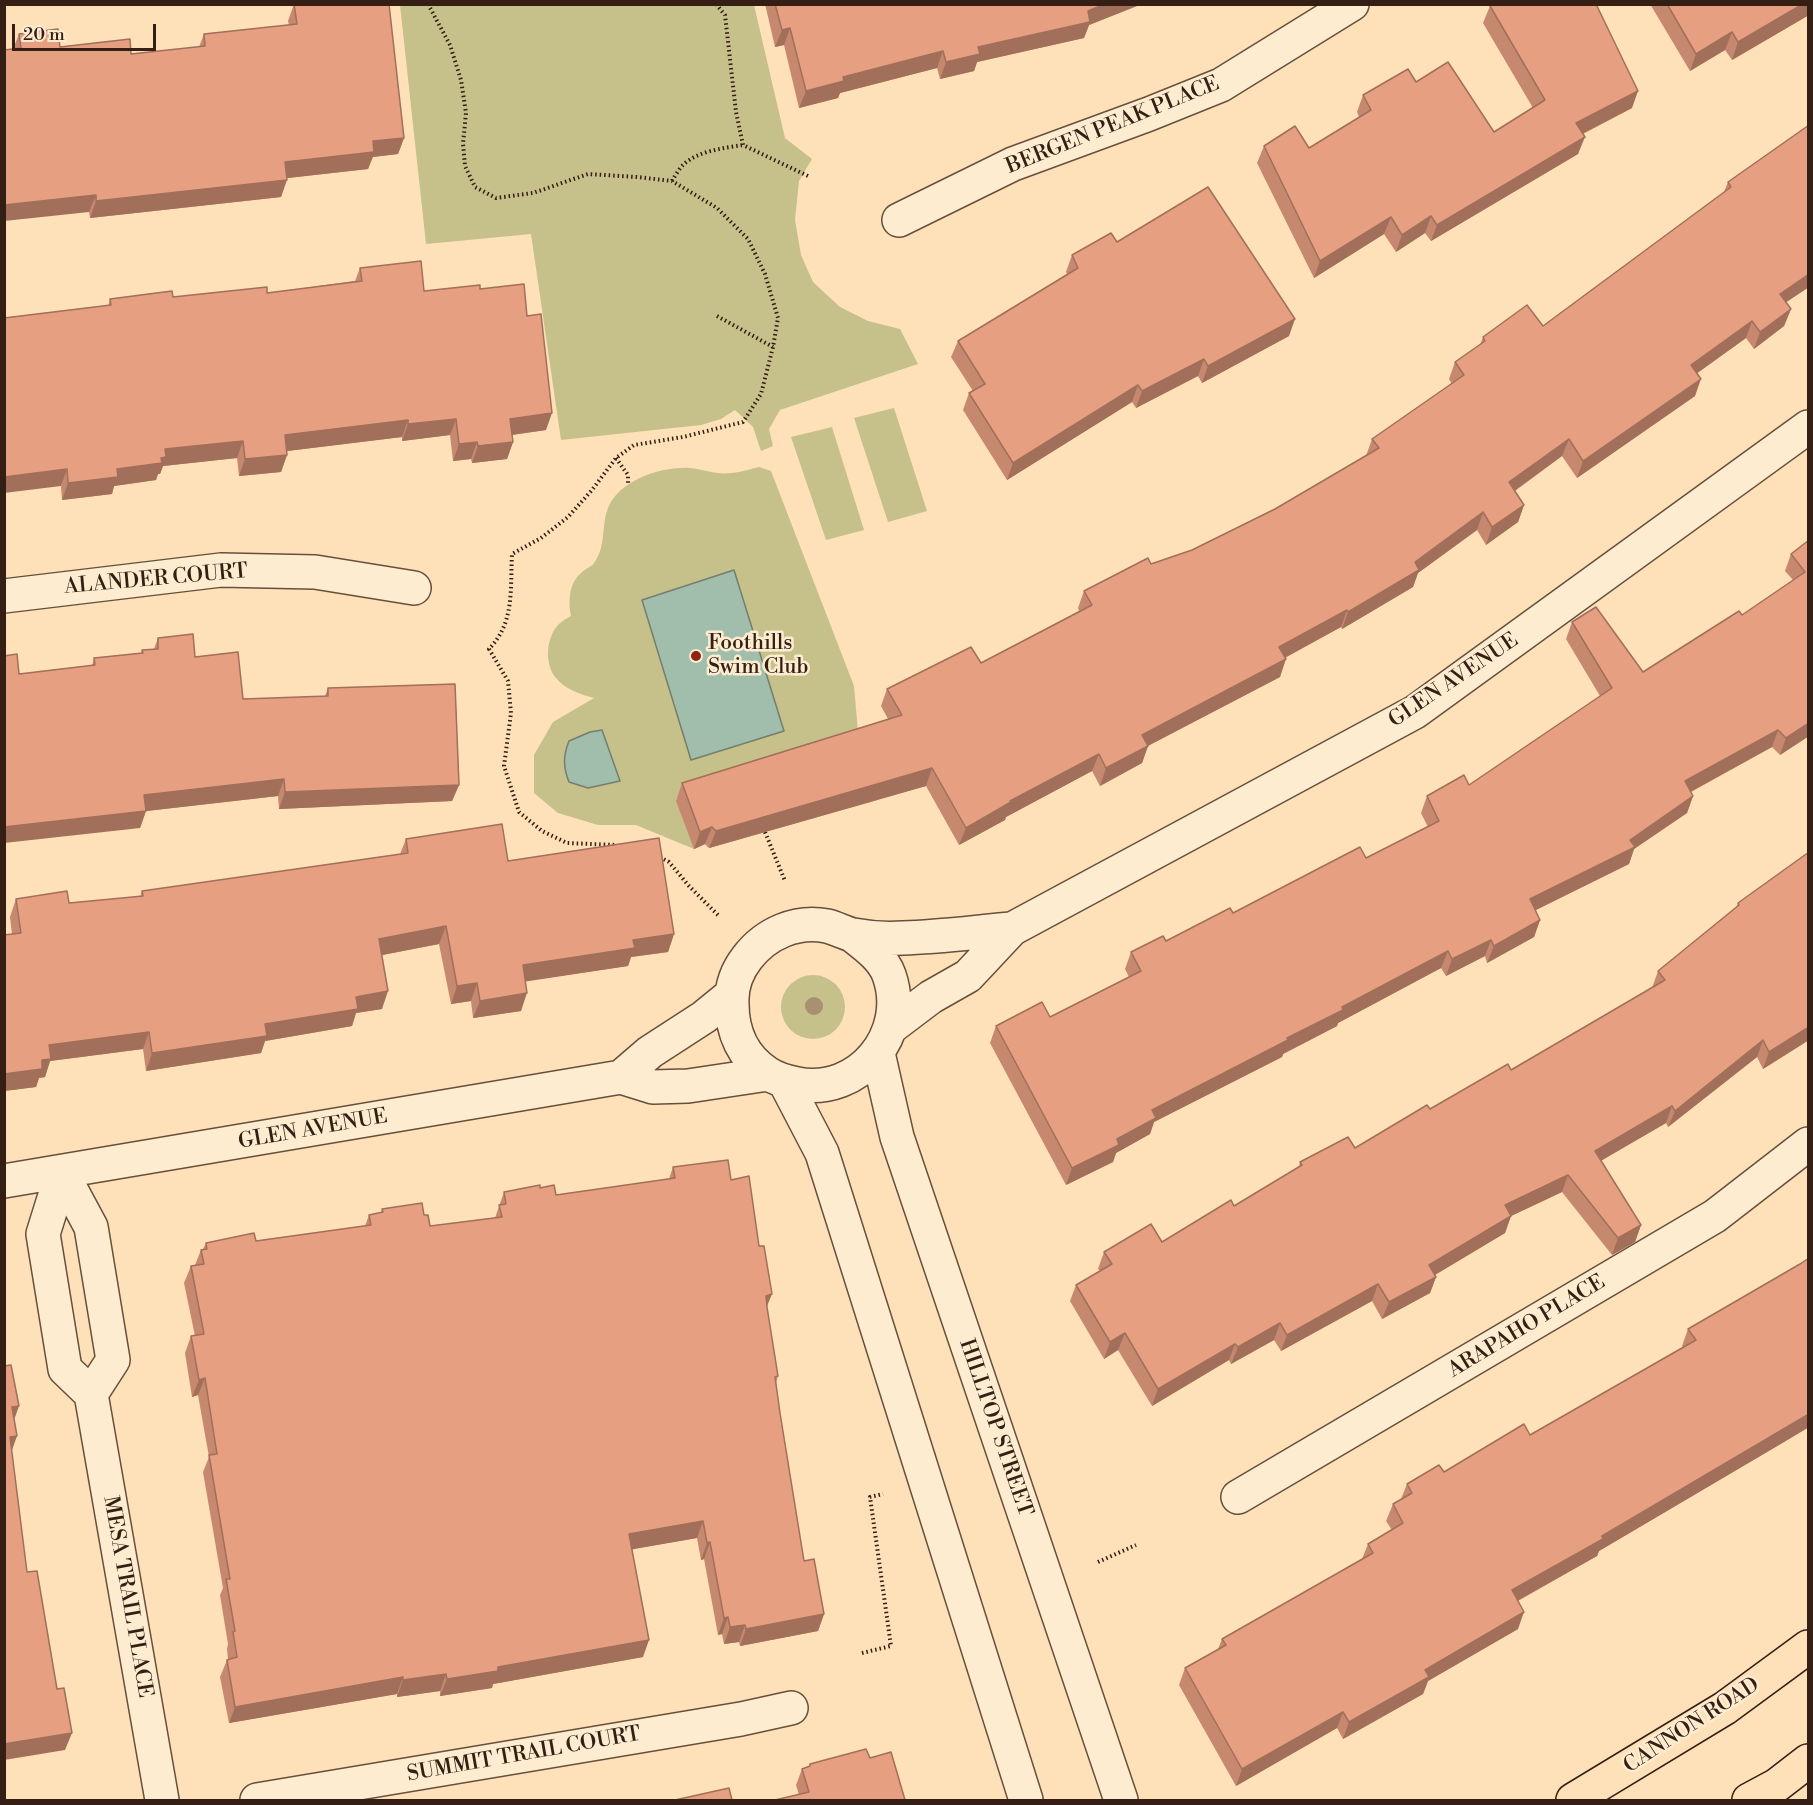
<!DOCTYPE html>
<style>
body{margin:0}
#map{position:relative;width:1813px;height:1805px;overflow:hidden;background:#fee1b8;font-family:"Libre Bodoni",serif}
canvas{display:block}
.frame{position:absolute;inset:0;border:6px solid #351e13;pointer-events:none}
.scale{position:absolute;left:12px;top:24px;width:144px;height:27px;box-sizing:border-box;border:3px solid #351e13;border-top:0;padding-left:8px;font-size:18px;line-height:21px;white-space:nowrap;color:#351e13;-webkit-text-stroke:4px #feecd1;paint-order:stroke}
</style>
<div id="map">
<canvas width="1813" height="1805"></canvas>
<div class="frame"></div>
<div class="scale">20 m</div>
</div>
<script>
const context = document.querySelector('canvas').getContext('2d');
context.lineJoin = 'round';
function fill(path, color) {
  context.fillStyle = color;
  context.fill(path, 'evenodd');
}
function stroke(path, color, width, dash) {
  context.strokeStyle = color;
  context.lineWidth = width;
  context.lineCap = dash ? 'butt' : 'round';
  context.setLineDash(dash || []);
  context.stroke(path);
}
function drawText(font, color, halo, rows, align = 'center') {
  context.font = font + ' "Libre Bodoni",serif';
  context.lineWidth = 5;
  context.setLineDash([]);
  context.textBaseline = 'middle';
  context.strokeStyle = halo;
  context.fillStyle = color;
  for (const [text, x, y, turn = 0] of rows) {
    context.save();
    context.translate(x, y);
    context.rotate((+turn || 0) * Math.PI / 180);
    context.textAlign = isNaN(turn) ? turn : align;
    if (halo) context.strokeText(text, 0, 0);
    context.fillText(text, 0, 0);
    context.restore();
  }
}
const green = new Path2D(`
 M400,5H754L785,138L812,159L799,181L795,220L801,255L813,282L840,307L868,321L900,329L918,364L780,410L769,429L773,446L761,451L753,427L735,410L721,419L701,425L561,440L531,234L426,244Z
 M894,408L927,511L888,522L854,418Z
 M832,427L864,530L826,540L791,437Z
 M759,467L771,471L854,686L859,743L878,800L709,848L705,844L694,849L636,825H598L558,813L534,793V755L553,722L594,698C580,694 566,690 556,678C544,664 546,637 559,624C562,621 567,618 571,616C568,602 569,583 581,573C593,563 591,570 599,554C605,540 602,523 608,508C619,480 662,466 691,468C705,470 717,475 732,473C741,472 750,469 759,467Z
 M781 1007a32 32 0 1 1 64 0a32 32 0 1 1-64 0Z`);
const water = new Path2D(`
 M734,570L784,731L691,760L642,600Z
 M602,730L620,781L588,788L569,782C563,767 563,756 569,741L590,732Z`);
const path = new Path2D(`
 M428,4L450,45L461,80L466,113L463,144L465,166L475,187L496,198L533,193L588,174L637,177L672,181L717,208L748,239L765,274L778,318L773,347L761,394L743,422L683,437L634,445L616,458L592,490L568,517L541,538L512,554C510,590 515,622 489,649L508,681L511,713L504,766L519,812L542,831L567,843L616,845
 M716,4L725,15L736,112L743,145L808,176
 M672,181C675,176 679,169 683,165C697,151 724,148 743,145
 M717,316L773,347
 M616,458L628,475V485
 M765,832L785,881
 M660,857L669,862L689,886L718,915
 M1098,1562L1136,1545
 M862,1653L891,1646L870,1497L883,1494`);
const minor = new Path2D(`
 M899,220L1013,164L1149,114L1221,85L1352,4
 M4,596L221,570L315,572L414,588
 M852,935C866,946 883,958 889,975C910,1034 859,1096 797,1084C787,1082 776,1079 767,1073C743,1057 732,1032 732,1004C731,987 737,971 747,958C766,933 797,920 827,926C836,928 844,933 853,935C869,938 887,939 903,938C939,937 976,932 1012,929
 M890,1028L931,997L968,976L1012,929L1415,712L1808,427
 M878,1053L897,1137L1121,1800
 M621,1077L650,1052L704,1017L731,995
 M785,1082L822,1153L1026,1800
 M62,1173L43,1234L65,1369L91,1394L162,1800
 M62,1173L91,1227L113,1360L91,1394
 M4,1181L621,1077L653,1087L688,1086L768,1074
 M1238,1497L1715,1216L1808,1144
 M257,1800L741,1719L791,1708`);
const major = new Path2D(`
 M1573,1800L1725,1708L1808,1647
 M1749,1800L1777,1785L1808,1761`);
const trees = [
 [814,1006]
];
const wall = new Path2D(`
 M294,4L404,138L398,154L372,157L368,169L287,178L281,197L90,218L89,212L13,49L19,34L60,47L131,54L199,47L204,34L289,25L288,21Z
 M765,4H1142L1089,25L1084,38L977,62L974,71L940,79L937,68L840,93L838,98L799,108L784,45L775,47Z
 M1650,4H1809V15L1732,60L1725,50L1690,71Z
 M1490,6L1632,108L1583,134L1578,154L1431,241L1425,233L1396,252L1384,234L1314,278L1257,163L1264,146L1309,148L1359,117L1357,112L1363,95L1416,82L1494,132L1533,108L1483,23Z
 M1809,125V287L1786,302L1791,309L1784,326L1754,349L1746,338L1697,373L1695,396L1577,478L1562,456L1515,491L1524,505L1518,522L1486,545L1477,530L1418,573L1413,587L1342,629L1341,627L1285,658L1280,677L1148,746L1142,763L1100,786L1092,771L1006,817L1005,820L959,845L926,786L709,848L705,844L694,849L676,801L682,783L888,719L881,706L887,689L981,663L1079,611L1078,608L1084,591L1151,564L1192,550L1275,509L1366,456L1372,439L1452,384L1449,379L1455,362L1480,345L1483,337L1543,326L1724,192L1728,182Z
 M1117,242L1289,336L1202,383L1198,376L1136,408L1132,402L1007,480L963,410L969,393L973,391L951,357L958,341L1067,274L1066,272L1072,255Z
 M360,268L424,291L480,289L527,316L546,430L512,435L513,442L507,459L472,463L471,459L453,461L450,435L402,441V437L287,451V455L281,472L239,476L237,458L163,466L160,474H158L156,480L114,486L112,494L62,500L61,486L110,299L267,293L355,281Z
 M1809,540V736L1780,755L1772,747L1691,792L1693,796L1687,813L1634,849L1629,864L1535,910L1540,920L1534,937L1487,963L1485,956L1446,976L1441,968L1338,1023L1337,1026L1283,1054L1282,1057L1154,1122L1150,1134L1116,1153L1113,1162L1066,1185L990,1043L996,1026L1050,1017L1129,977L1125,969L1131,952L1166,941L1366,858L1428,827L1421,813L1427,796L1469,785L1600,696L1566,639L1572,622L1643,672L1742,615L1793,580L1785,571L1791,554Z
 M158,638L195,657L243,699L325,696L328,688L459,785L452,801L279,809L278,796L146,811L140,828L19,674L92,666L94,658L141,653L142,650L154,649Z
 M406,839L508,861L674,934L668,952L631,957L628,966L525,981L521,1011L473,1018L471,1001L451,1004L439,944L382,955V1009L356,1013L352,1026L265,1041L261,1053L146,1071L143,1049L50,1061L45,1077L39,1078L36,1087L4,1091V935L12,934L10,917L16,899L69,903L140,897L142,891L400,854Z
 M1809,852V1040L1763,1069L1757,1057L1668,1127L1666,1123L1601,1161L1641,1225L1635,1242L1612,1255L1562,1192L1511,1216L1505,1233L1435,1275L1436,1277L1430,1293L1382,1319L1372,1301L1281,1351L1274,1340L1231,1364L1229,1360L1152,1406L1118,1350L1104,1359L1070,1301L1076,1285L1100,1271L1098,1269L1104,1252L1162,1242L1234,1206L1299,1167L1300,1162L1355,1148L1430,1109L1511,1070L1652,988L1658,971L1736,908L1738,903Z
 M673,1167L731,1180L767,1307L778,1376L776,1383L780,1413L804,1561L824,1614L818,1631L740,1646L739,1642L724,1644L722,1634L718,1635L704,1559L701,1560L697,1538L632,1549L643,1657L493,1684L492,1688L440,1696V1691L397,1697V1694L229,1723L220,1677L227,1660L228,1659L227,1649L228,1644L220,1595L223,1588L203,1472L209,1457L198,1395L192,1397L185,1353L191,1336H195L184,1283L191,1266L195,1265L201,1250L203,1249L206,1243L256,1241L365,1226L369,1215L381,1213L382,1209L424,1215L430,1226L495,1218L504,1192L540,1188L556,1195L669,1179Z
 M1809,1258V1427L1784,1442L1599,1551L1597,1556L1518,1601V1629L1428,1681L1423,1694L1343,1739L1337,1728L1236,1786L1179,1685L1185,1668L1218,1649L1222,1639L1362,1559L1368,1544L1392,1530L1386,1521L1393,1504L1401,1499L1407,1484L1444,1472L1530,1435L1683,1347L1682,1346L1688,1329L1800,1264Z
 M870,1758L905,1800L799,1795L796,1785L802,1769L809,1766L810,1764Z`);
const shadedWall = new Path2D(`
 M1105,4H1142L1089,25L1084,38L977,62L974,71L940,79L946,62L978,47L1088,11Z
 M1803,4H1809V15L1732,60L1738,42Z
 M790,28L784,45L775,47L782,30Z
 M1732,32L1725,50L1690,71L1696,54Z
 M943,51L937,68L840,93L838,98L799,108L806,91L843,77Z
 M1638,91L1632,108L1570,140L1576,123Z
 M1585,137L1578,154L1431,241L1437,225Z
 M404,138L398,154L373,157L368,169L279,179L285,162L373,141Z
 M287,180L281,197L90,218L96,201Z
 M96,195L89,212L4,221V205Z
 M1431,216L1425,233L1396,252L1402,235Z
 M1391,217L1384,234L1314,278L1320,261Z
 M1809,274V287L1773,311L1780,294Z
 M1791,309L1784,326L1754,349L1760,332Z
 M1295,319L1289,336L1202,383L1208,366Z
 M1752,321L1746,338L1685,382L1691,365Z
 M1204,359L1198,376L1136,408L1142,391Z
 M1701,379L1695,396L1577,478L1583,461Z
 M1138,385L1132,402L1007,480L1013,463Z
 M552,413L546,430L504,436L510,419Z
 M456,419L450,435L402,441L408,424Z
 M408,420L402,437L279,452L285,435Z
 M1569,439L1562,456L1503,499L1509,482Z
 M243,441L237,458L163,466L160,474H158L156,480L114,486L112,494L62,500L68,483L117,469L165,449Z
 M477,442L471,459L453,461L459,444Z
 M513,442L507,459L472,463L478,446Z
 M287,455L281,472L239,476L245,459Z
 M67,469L61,486L4,493V477Z
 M1524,505L1518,522L1486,545L1492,527Z
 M1483,512L1477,530L1418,573L1413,587L1342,629L1348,612Z
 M1347,610L1341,627L1273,664L1279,647Z
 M1286,659L1280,677L1136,752L1142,735Z
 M1809,723V736L1780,755L1786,738Z
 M1778,730L1772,747L1679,798L1685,781Z
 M1148,746L1142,763L1100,786L1106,768Z
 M1099,754L1092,771L1006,817L1005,820L959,845L966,828L1010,801Z
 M932,768L926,786L709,848L716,831Z
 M284,779L278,796L138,812L144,795Z
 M459,785L452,801L279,809L285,792Z
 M1693,796L1687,813L1634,849L1629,864L1524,916L1530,899L1630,840Z
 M146,811L140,828L4,843V827Z
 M712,827L705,844L694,849L700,832Z
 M1540,920L1534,937L1487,963L1494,946Z
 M446,926L439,944L372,957L379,939Z
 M674,934L668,952L631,957L628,966L516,983L523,965L633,940Z
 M1491,940L1485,956L1446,976L1452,959Z
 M1448,951L1441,968L1338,1023L1337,1026L1283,1054L1282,1057L1154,1122L1150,1134L1116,1153L1113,1162L1066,1185L1072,1168L1117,1139L1152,1110L1287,1038L1342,1007Z
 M477,983L471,1001L451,1004L457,986Z
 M388,991L382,1009L356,1013L352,1026L265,1041L261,1053L146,1071L152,1053L265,1024L356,997Z
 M527,993L521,1011L473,1018L480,1001Z
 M1809,1027V1040L1763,1069L1769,1052Z
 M149,1032L143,1049L50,1061L45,1077L39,1078L36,1087L4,1091V1074L49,1045Z
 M1763,1040L1757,1057L1668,1127L1675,1111Z
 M1672,1106L1666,1123L1588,1168L1595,1151Z
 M1568,1175L1562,1192L1511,1216L1505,1233L1423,1282L1429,1265L1505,1205Z
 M1641,1225L1635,1242L1612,1255L1618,1238Z
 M1436,1277L1430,1293L1382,1319L1389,1302Z
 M1378,1284L1372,1301L1281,1351L1287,1335Z
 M772,1294L765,1311L766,1296Z
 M1280,1323L1274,1340L1231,1364L1238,1347Z
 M1125,1333L1118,1350L1104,1359L1110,1342Z
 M1235,1344L1229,1360L1152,1406L1158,1389Z
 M205,1378L198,1395L192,1397L199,1380Z
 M19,1406L13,1423L12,1407Z
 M1809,1414V1427L1784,1442L1599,1551L1597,1556L1506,1607L1512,1590Z
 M17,1436L11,1453L10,1437Z
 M703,1521L697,1538L623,1551L629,1534Z
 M710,1542L704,1559L701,1560L707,1543Z
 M1524,1612L1518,1629L1428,1681L1423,1694L1343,1739L1349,1722L1425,1670Z
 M824,1614L818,1631L740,1646L746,1629Z
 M728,1617L722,1634L718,1635L724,1618Z
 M745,1625L739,1642L724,1644L730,1627Z
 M649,1640L643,1657L493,1684L492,1688L440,1696L447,1679L498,1667Z
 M446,1674L440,1691L397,1697L403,1680Z
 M403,1677L397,1694L229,1723L235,1707Z
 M1343,1712L1337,1728L1236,1786L1242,1769Z
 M72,1733L65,1750L4,1760V1744Z`);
const building = new Path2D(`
 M294,4H389L404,138L373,141L374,152L285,162L287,180L96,201V195L4,205V50L21,48L19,34L58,29L60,47L130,39L131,54L205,46L204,34L297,24Z
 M775,4H1105L1088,11L1090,22L978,47L980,54L946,62L943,51L843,77L844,81L806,91L790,28L782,30Z
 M1493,4H1596L1638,91L1576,123L1585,137L1437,225L1431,216L1402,235L1391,217L1320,261L1264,146L1295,126L1309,148L1371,110L1363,95L1408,69L1416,82L1448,62L1494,132L1545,100L1490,6Z
 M1667,4H1803L1738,42L1732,32L1696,54Z
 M1809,125V274L1780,294L1791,309L1760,332L1752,321L1691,365L1701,379L1583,461L1569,439L1509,482L1524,505L1492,527L1483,512L1415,562L1419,570L1348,612L1347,610L1279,647L1286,659L1142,735L1148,746L1106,768L1099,754L1010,801L1011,802L966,828L932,768L716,831L712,827L700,832L682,783L902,715L887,689L971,647L981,663L1092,605L1084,591L1148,558L1151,564L1192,550L1275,509L1379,448L1372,439L1464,375L1455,362L1485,341L1483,337L1527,305L1543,326L1731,187L1728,182Z
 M1208,187L1295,319L1208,366L1204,359L1142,391L1138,385L1013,463L969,393L985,384L958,341L1078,268L1072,255L1111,233L1117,242Z
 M421,261L424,291L480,285V289L524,284L527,316L541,314L552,413L510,419L513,442L478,446L477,442L459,444L456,419L408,424V420L285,435L287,455L245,459L243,441L165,449L166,457L161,458L162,463L117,469L118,477L68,483L67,469L4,477V318L111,305L110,299L172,291L173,297L267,287V293L362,281L360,268Z
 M1809,540V723L1786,738L1778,730L1685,781L1693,796L1630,840L1635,847L1530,899L1540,920L1494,946L1491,940L1452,959L1448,951L1342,1007L1343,1010L1287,1038L1288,1040L1152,1110L1156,1118L1117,1139L1119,1145L1072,1168L996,1026L1042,1002L1050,1017L1141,971L1131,952L1163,936L1166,941L1230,908L1233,913L1360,847L1366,858L1439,821L1427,796L1464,775L1469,785L1612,688L1572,622L1596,607L1643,672L1739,611L1742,615L1805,572L1791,554Z
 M193,634L195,657L238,652L243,699L328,696V688L455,684L459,785L285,792L284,779L144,795L146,811L4,827V656L17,654L19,674L95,665L94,658L143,653L142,650L158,649V638Z
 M502,824L508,861L659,838L674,934L633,940L635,948L523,965L527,993L480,1001L477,983L457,986L446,926L379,939L388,991L356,997L358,1009L265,1024L267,1036L152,1053L149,1032L49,1045L51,1059L42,1060V1069L4,1074V935L21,933L16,899L67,891L69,903L143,896L142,891L408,853L406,839Z
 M1809,852V1027L1769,1052L1763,1040L1675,1111L1672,1106L1595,1151L1641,1225L1618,1238L1568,1175L1505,1205L1511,1216L1429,1265L1436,1277L1389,1302L1378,1284L1287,1335L1280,1323L1238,1347L1235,1344L1158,1389L1125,1333L1110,1342L1076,1285L1112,1264L1104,1252L1151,1224L1162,1242L1231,1200L1234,1206L1302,1165L1300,1162L1348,1137L1355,1148L1427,1105L1430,1109L1508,1064L1511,1070L1665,980L1658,971L1739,905L1738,903Z
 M728,1160L731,1180L749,1176L759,1246H764L772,1294L766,1296L767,1307L778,1376L775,1377L780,1413L804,1561L814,1559L824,1614L746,1629L745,1625L730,1627L728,1617L724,1618L710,1542L707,1543L703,1521L629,1534L649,1640L498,1667V1671L447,1679L446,1674L403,1680V1677L235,1707L227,1660L237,1657L233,1632L235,1631L226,1579H230L209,1455L217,1454L205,1378L199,1380L191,1336L204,1334L191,1266L204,1264L201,1250L207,1249L206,1243L254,1233L256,1241L371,1225L369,1215L383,1212L382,1209L422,1203L424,1215H428L430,1226L502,1217L499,1205L506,1204L504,1192L540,1185V1188L554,1185L556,1195L675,1178L673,1167Z
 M1809,1258V1414L1602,1536L1603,1539L1512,1590L1524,1612L1425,1670L1429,1677L1349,1722L1343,1712L1242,1769L1185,1668L1226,1645L1222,1639L1373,1553L1368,1544L1403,1523L1393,1504L1412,1493L1407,1484L1439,1465L1444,1472L1524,1424L1530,1435L1696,1340L1688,1329L1800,1264Z
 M11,1365L19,1406L12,1407L17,1436L10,1437L27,1572L37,1571L57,1689L64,1688L72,1733L4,1744V1366Z
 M866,1749L870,1758L891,1752L905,1800H775L809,1792L802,1769L810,1766V1764Z
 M729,1788L732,1800H675Z`);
const markers = [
 [696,656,6,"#8f2418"]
];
const streetNames = [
 ["BERGEN PEAK PLACE",1113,126,-22],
 ["ALANDER COURT",156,580,-5],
 ["GLEN AVENUE",1454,681,-34],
 ["GLEN AVENUE",313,1130,-10],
 ["ARAPAHO PLACE",1527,1327,-31],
 ["HILLTOP STREET",995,1428,71],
 ["MESA TRAIL PLACE",127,1597,80],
 ["CANNON ROAD",1692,1726,-33],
 ["SUMMIT TRAIL COURT",524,1755,-10]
];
const poiNames = [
 ["Foothills",708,644],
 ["Swim Club",708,668]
];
fill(green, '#c6c18a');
fill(water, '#a0beab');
stroke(water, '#757e6e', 1.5);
stroke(minor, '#674f3c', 36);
stroke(major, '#351e13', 36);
stroke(path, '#351e13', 4, [1.5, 3]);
stroke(minor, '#feecd1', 33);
stroke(major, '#fee1b8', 33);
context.fillStyle = '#a79171';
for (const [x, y] of trees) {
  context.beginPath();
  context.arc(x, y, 9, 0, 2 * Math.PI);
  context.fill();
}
fill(wall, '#c6896f');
fill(shadedWall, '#a16f5a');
fill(building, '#e69f81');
stroke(building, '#a16f5a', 1.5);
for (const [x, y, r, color] of markers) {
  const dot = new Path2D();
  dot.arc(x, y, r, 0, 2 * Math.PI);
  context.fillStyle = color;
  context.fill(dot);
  stroke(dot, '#feecd1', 2);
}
drawText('21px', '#351e13', '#feecd1', streetNames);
drawText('21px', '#351e13', '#feecd1', poiNames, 'left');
</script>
